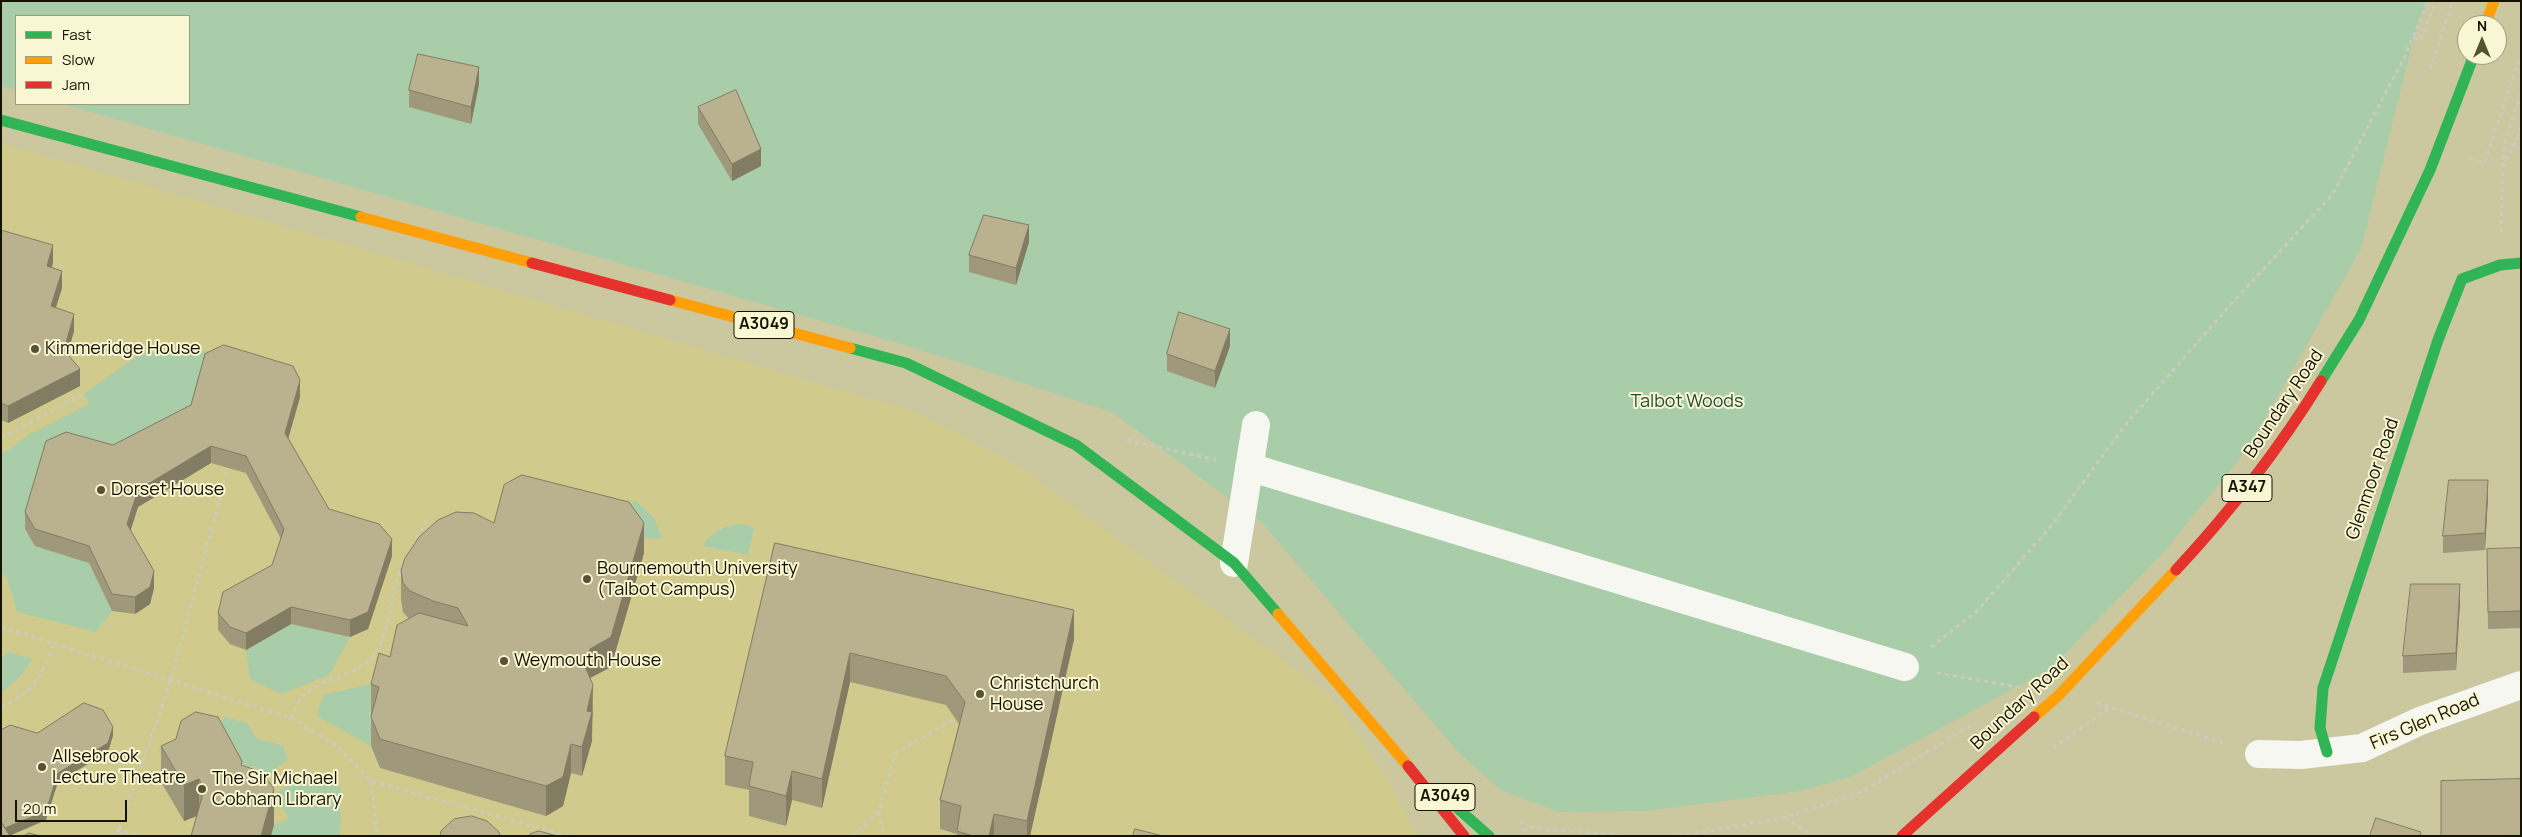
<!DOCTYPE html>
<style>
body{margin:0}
#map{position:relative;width:2522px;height:837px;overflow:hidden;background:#cbc8a0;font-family:Manrope,sans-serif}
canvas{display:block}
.frame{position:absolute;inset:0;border:2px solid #151200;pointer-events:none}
.legend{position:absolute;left:15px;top:15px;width:175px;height:90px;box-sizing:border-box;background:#f9f6d3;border:1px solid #9e9b7f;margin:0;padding:6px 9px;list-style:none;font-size:15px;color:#151200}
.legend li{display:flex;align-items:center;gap:10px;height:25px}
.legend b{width:25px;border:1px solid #9e9b7f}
.north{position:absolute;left:2457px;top:15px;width:50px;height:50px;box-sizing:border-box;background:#f9f6d3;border:1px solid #9e9b7f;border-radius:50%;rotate:0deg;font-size:14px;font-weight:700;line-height:20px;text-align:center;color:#151200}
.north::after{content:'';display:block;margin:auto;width:18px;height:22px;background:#555238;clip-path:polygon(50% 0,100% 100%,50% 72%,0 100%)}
.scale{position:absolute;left:15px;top:800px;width:112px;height:22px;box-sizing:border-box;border:2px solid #151200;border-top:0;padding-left:6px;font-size:15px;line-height:18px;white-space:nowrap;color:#151200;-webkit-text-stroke:4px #f9f6d3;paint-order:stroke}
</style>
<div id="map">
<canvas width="2522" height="837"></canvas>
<div class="frame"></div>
<ul class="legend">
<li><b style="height:6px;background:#30b455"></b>Fast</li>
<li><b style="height:6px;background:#ff9f0a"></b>Slow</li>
<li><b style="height:6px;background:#e5322d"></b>Jam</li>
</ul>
<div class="north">N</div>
<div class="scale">20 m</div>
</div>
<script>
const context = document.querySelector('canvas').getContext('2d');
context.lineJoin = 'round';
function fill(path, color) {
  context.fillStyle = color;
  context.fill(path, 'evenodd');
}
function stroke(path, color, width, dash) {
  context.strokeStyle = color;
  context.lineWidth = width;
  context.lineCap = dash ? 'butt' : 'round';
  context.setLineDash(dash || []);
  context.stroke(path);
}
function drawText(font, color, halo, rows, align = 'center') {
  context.font = font + ' Manrope,sans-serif';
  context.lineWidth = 4;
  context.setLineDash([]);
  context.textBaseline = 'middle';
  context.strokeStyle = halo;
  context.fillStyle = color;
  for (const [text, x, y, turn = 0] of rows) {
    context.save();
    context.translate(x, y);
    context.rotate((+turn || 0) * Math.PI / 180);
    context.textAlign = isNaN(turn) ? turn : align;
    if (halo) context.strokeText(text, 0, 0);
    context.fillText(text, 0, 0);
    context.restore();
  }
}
const built = new Path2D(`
 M1,143L915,412L1016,464L1330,695L1377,763L1407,816L1416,836H1Z`);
const green = new Path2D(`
 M1,1H2428L2414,37L2361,249L2247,450L2161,555L2050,669L1850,777L1800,791L1645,811L1560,812L1502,791L1458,752L1263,524L1112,412L902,344L63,104H189V16H16V90L1,86Z
 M212,351L191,422L89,563L112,611L96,632L17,612L7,578L1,573V455L30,434L89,404L84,394L141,353Z
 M635,500L654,518L662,538L637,539L613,524Z
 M744,524L754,528L748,555L703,546C713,530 725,526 744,524Z
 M291,624L350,637L329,675L281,694L250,679L246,650Z
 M8,652L32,659L20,677L1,693V658Z
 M379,682V717L371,746L317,716L323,695Z
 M225,717L247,723L256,738L283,746L288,759L270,773L260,771L253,765L231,778L176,775L159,751L162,745L190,735L203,738Z
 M305,776L341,788L340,836H271L274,825L289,819L274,794Z`);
const path = new Path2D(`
 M2414,37L2420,40L2436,1
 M2430,69L2453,1
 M2470,158L2484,163L2521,55
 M2503,167L2505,142L2521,93
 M2501,232L2503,170L2521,128
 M1,438L84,394
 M1127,440L1216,460
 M410,552L428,518
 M1,627L291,718L337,746L371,781L569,836
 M1931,647L1977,611L2052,525L2126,424L2232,303L2332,195L2404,58L2428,1
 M1937,673L2018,687
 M2097,703L2227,744
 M1,707C38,689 39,680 54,643
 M291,718C294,712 298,700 304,695C319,680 362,673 374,655C392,629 390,586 405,559
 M2053,748L2112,706
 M371,781L377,836
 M879,812L885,836
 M1785,818L1814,836
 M1520,822L1528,827
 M1523,831L1528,827L1624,836
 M110,836L119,830L138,836
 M122,836L119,830L171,680L228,468
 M852,836L879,812L895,753L956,718
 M1679,836L1784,818L1863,791L1972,725`);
const street = new Path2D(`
 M1249,467L1905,667
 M1234,563L1256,425
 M2259,754L2301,755L2362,748L2420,721L2521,685`);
const fast = new Path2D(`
 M1,120L361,217
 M850,348L906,363L1076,445L1234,563L1278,614
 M2321,381L2359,320L2430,170L2474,55
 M2327,752L2320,728L2323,688L2438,340L2462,279L2500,265L2521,263
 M1455,806L1489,836`);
const slow = new Path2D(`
 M2485,25L2494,1
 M361,217L532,263
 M670,300L850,348
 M1278,614L1408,766
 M2034,717L2059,695L2176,570`);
const jam = new Path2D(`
 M532,263L670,300
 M2176,570C2230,512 2279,449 2321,381
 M1408,766L1464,836
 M1902,836L2034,717`);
const wall = new Path2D(`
 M479,84L471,124L409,107V90Z
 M698,107L761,166L732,181L698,124Z
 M1,230L53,262L52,268L62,288L56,307L74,331L67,354L80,386L8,423L1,420Z
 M1029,242L1016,285L969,272V255Z
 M1230,346L1215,388L1167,371V354Z
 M300,397L288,439L329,509L392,556L368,629L350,637L291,624L246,650L230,644L218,630V613L272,565L281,539L246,473L211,463L138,507L131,530L154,588L150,604L135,614L112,611L89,563L35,546L25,529V512L113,445Z
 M2488,497L2485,550L2443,553V536Z
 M494,523L644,553L611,667L590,678L593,715L592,719V741L582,776L571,773L563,806L546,816L380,768L371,746V717L372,714L371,713V684L390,657L409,619L403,612L401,599V570Z
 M775,543L1074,639L1030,836H957V834L940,829V800L959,724L946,705L850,682L822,808L792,800L786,826L749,816V790L725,785V756Z
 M2521,548V628L2488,629L2487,566Z
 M2460,601L2456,670L2403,673V656Z
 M161,746L242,766L274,825L197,816L184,821L161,782Z`);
const shadedWall = new Path2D(`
 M479,67V84L471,124V107Z
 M761,149V166L732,181V164Z
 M1029,225V242L1016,285V268Z
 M53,245V262L47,283V266Z
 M62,271V288L51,323V306Z
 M74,314V331L64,367V350Z
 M1230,329V346L1215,388V371Z
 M80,369V386L8,423V406Z
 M300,380V397L285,450V433Z
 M211,446V463L138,507L127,541V524L138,490Z
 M2488,480V497L2485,550V533Z
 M644,523V553L611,667L590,678L584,664L590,649Z
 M392,539V556L368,629L350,637V620Z
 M154,571V588L150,604L135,614V597Z
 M2460,584V601L2456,670V653Z
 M291,607V624L246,650V633Z
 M1074,610V639L1030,836H1027V821Z
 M850,653V682L822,808V779Z
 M593,685L592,741L582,776V747L587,711Z
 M113,727V736L108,752L58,782L46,820L9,836L5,829L58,773Z
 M571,744V773L563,806L546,816V786Z
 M792,771V800L786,826V796Z
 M199,779V815L184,821V785Z
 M274,789V825L271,836H261Z
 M994,814V836H989Z`);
const building = new Path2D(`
 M418,54L479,67L471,107L409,90Z
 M736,90L761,149L732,164L698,107Z
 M984,215L1029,225L1016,268L969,255Z
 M1,230L53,245L47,266L62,271L51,306L74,314L64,350L80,369L8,406L1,403Z
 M1179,312L1230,329L1215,371L1167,354Z
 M224,345L293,366L300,380L285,433L329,509L379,524L392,539L368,612L350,620L291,607L246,633L230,627L218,613L223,592L272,565L284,529L246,456L211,446L138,490L127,524L154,571L150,587L135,597L112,594L89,546L35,529L25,512L46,441L66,432L113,445L191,405L205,354Z
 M522,475L629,502L644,523L611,637L590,649L584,664L593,685L587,711L592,712L582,747L571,744L563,777L546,786L380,739L371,717L379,687L371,684L379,653L390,657L397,625L419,613L468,626L458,608L433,601L410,591L403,583L401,570L405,558L419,537L438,520L456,512L474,513L494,523L504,485Z
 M2449,480H2488L2485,533L2443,536Z
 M775,543L1074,610L1027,821L994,814L989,836H973L957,831L961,806L940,800L965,702L946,676L850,653L822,779L792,771L786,796L749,786L753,762L725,756Z
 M2521,548V611L2488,612L2487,549Z
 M2411,584H2460L2456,653L2403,656Z
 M84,703L103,710L113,727L108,743L58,773L46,811L5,828L1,822V730L10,725L37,733Z
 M196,712L218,717L242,761L241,765L262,772L274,789L261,836H191L204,790L199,779L184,785L161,746L176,739L181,721Z
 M2521,779V836H2441V781Z
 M472,816L487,821L499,832L500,836H440L441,831L454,819Z
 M2376,818L2421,832L2420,836H2370Z
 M1,822L10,836H1Z
 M1135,829L1163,836H1133Z
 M539,831L557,836H529L530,834Z
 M29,833L40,836H24Z`);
const markers = [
 [35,349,5,"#555238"],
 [101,490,5,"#555238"],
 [587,579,5,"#555238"],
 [504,661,5,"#555238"],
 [980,694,5,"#555238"],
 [42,767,5,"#555238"],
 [202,789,5,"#555238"]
];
const shields = [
 [764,325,60],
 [2247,488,50],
 [1445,797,60]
];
const shieldNames = [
 ["A3049",764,325],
 ["A347",2247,488],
 ["A3049",1445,797]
];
const poiNames = [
 ["Kimmeridge House",45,349],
 ["Dorset House",111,490],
 ["Bournemouth University",597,569],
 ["(Talbot Campus)",597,590],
 ["Weymouth House",514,661],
 ["Christchurch",990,684],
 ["House",990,705],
 ["Allsebrook",52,757],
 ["Lecture Theatre",52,778],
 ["The Sir Michael",212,779],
 ["Cobham Library",212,800]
];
const parkNames = [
 ["Talbot Woods",1687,402]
];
const streetNames = [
 ["Boundary Road",2284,404,-56],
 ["Glenmoor Road",2373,479,-71],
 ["Boundary Road",2020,704,-43],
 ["Firs Glen Road",2425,722,-23]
];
fill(built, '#d0cb8c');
fill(green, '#a9cca9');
stroke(path, '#cccbbe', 3, [4, 4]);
stroke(street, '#f7f7f1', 28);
stroke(fast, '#30b455', 11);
stroke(slow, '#ff9f0a', 11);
stroke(jam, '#e5322d', 11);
fill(wall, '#a0987a');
fill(shadedWall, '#827c63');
fill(building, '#bab18e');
stroke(building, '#827c63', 1);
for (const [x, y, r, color] of markers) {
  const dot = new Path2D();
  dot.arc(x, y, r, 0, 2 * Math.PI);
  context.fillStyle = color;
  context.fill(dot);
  stroke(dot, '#f9f6d3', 2);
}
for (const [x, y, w] of shields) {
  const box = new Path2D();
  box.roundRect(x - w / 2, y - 13.5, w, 27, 4);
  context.fillStyle = '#f9f6d3';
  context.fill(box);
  stroke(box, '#151200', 1);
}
drawText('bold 16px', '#151200', null, shieldNames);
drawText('18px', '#151200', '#f9f6d3', poiNames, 'left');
drawText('18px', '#1f4b39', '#f9f6d3', parkNames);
drawText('18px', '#151200', '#f9f6d3', streetNames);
</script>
